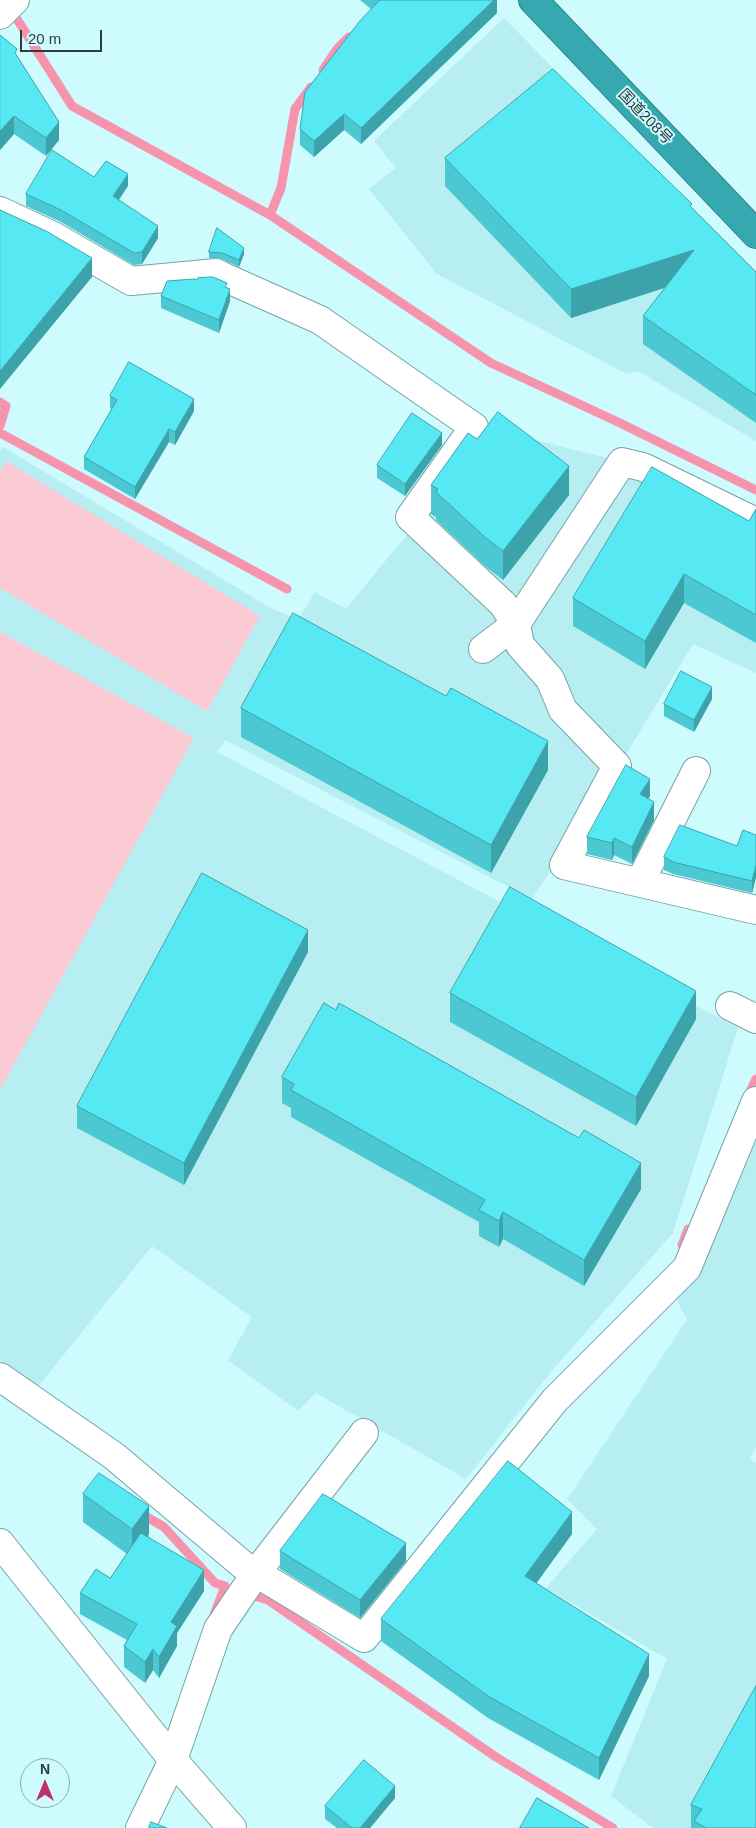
<!DOCTYPE html>
<meta charset="utf-8">
<style>
body{margin:0}
#map{position:relative;width:756px;height:1828px;overflow:hidden;background:#cdfbfe;font-family:Helvetica,sans-serif}
canvas{display:block}
.north{position:absolute;left:20px;top:1758px;width:50px;height:50px;box-sizing:border-box;background:#cdfbfe;border:1px solid #8dafb2;border-radius:50%;rotate:0deg;font-size:14px;font-weight:700;line-height:20px;text-align:center;color:#2c3e3f}
.north::after{content:'';display:block;margin:auto;width:18px;height:22px;background:#be3164;clip-path:polygon(50% 0,100% 100%,50% 72%,0 100%)}
.scale{position:absolute;left:20px;top:30px;width:82px;height:22px;box-sizing:border-box;border:2px solid #2c3e3f;border-top:0;padding-left:6px;font-size:15px;line-height:18px;white-space:nowrap;color:#2c3e3f;-webkit-text-stroke:4px #cdfbfe;paint-order:stroke}
</style>
<div id="map">
<canvas width="756" height="1828"></canvas>
<div class="north">N</div>
<div class="scale">20 m</div>
</div>
<script>
const context = document.querySelector('canvas').getContext('2d');
context.lineJoin = 'round';
function fill(path, color) {
  context.fillStyle = color;
  context.fill(path, 'evenodd');
}
function stroke(path, color, width, dash) {
  context.strokeStyle = color;
  context.lineWidth = width;
  context.lineCap = dash ? 'butt' : 'round';
  context.setLineDash(dash || []);
  context.stroke(path);
}
function drawText(font, color, halo, rows, align = 'center') {
  context.font = font + ' Helvetica,"Noto Sans JP",sans-serif';
  context.lineWidth = 4;
  context.setLineDash([]);
  context.textBaseline = 'middle';
  context.strokeStyle = halo;
  context.fillStyle = color;
  for (const [text, x, y, turn = 0] of rows) {
    context.save();
    context.translate(x, y);
    context.rotate((+turn || 0) * Math.PI / 180);
    context.textAlign = isNaN(turn) ? turn : align;
    if (halo) context.strokeText(text, 0, 0);
    context.fillText(text, 0, 0);
    context.restore();
  }
}
const built = new Path2D(`
 M504,18L756,275V441L638,371L627,374L437,274L369,189L396,168L374,141Z
 M492,431L504,432L643,467L756,523V673L693,644L609,782L532,899L225,740L217,752L738,1028L673,1233L555,1367L466,1479L316,1393L298,1411L228,1360L252,1317L152,1246L36,1389L0,1360V452L3,447L269,607L298,620L315,592L346,609Z
 M751,1142L756,1144V1447L750,1459L756,1463V1828H653L611,1796L667,1659L546,1588L597,1529L567,1499L687,1319L673,1294Z`);
const green = new Path2D(`
 M6,461L260,616L207,711L0,588V472Z
 M0,632L194,738L0,1090Z`);
const stream = new Path2D(`
 M10,8L72,106L270,215L491,363L620,423L756,490
 M323,70L337,49L349,37
 M270,215L281,188L295,109L311,87
 M0,402L6,406L0,426
 M0,433L287,589
 M747,1098L756,1079
 M682,1245L688,1229
 M140,1513L164,1527L215,1583L225,1586L214,1615
 M251,1595L268,1600L496,1757L613,1828`);
const minor = new Path2D(`
 M0,15L15,0
 M0,211L53,236L131,281L216,273L226,278L320,320L474,427L410,517L503,604L516,624L520,645L550,679L563,710L617,766L564,865L756,910
 M483,649L516,624L622,462L643,467L756,522
 M640,882L696,771
 M730,1006L756,1019
 M0,1377L114,1456L243,1565L364,1638L555,1400L687,1268L756,1101
 M0,1543L173,1760L232,1828
 M140,1828L173,1760L218,1629L256,1573L364,1433`);
const highway = new Path2D(`
 M533,0L756,234`);
const wall = new Path2D(`
 M360,0H497V13L361,144L344,130L314,157L300,145V129L371,9Z
 M17,56L59,140L46,156L14,134L0,150Z
 M445,158L692,208L756,272V423L643,344V316L665,288L571,318L445,186Z
 M94,177L128,186L119,200L158,238L142,264L134,265L61,222L26,206V194Z
 M209,252L244,254L239,267L222,259L209,258Z
 M197,280L230,301L219,333L161,308V296Z
 M110,396L194,411L175,445L169,442L135,499L84,469V457L112,410L110,408Z
 M442,445L405,496L377,478V465Z
 M431,485L569,495L503,580L486,567L436,520V517L431,514Z
 M756,509V643L684,603L645,669L573,626V598L749,521Z
 M446,696L548,770L491,873L241,737V708Z
 M712,699L694,732L664,716V704Z
 M650,796L648,799L654,820L632,864L614,855L612,860L587,854V837Z
 M756,835V877L752,893L673,874L664,870V857L737,846Z
 M308,952L184,1185L77,1128V1106Z
 M450,993L696,1019L636,1126L450,1022Z
 M282,1077L641,1189L584,1286L503,1239L499,1247L479,1236V1222L291,1117V1108L282,1103Z
 M83,1494L149,1534L148,1536L204,1591L177,1633V1646L159,1678L153,1670L145,1683L124,1667V1646L127,1640L80,1614V1593L110,1578L127,1554L83,1522Z
 M572,1534L536,1583L649,1676L599,1780L488,1718L381,1641V1619Z
 M280,1551L406,1561L360,1618L280,1569Z
 M395,1798L370,1828H337L325,1819V1806Z
 M691,1805L756,1828H691Z`);
const shadedWall = new Path2D(`
 M494,0H497V13L361,144V128Z
 M344,114V130L314,157V141Z
 M14,116V134L0,150V131Z
 M59,122V140L46,156V138Z
 M128,174V186L113,208V196Z
 M158,226V238L142,264V252Z
 M244,248V254L239,267V260Z
 M694,250V278L571,318V289Z
 M92,258V277L0,389V371Z
 M230,289V301L219,333V320Z
 M194,399V411L175,445V432Z
 M169,429V442L135,499V487Z
 M442,433V445L405,496V484Z
 M569,466V495L503,580V551Z
 M684,574V603L645,669V641Z
 M712,687V699L694,732V720Z
 M548,741V770L491,873V845Z
 M650,779V796L640,811V794Z
 M654,802V820L632,864V847Z
 M614,838V855L612,860V843Z
 M756,865V877L752,893V881Z
 M308,930V952L184,1185V1163Z
 M696,991V1019L636,1126V1097Z
 M641,1163V1189L584,1286V1260Z
 M503,1212V1239L499,1247V1221Z
 M149,1506V1534L132,1558V1529Z
 M572,1512V1534L525,1599V1576Z
 M406,1543V1561L360,1618V1600Z
 M204,1570V1591L177,1633V1646L159,1678V1657L171,1622Z
 M153,1649V1670L145,1683V1662Z
 M649,1654V1676L599,1780V1758Z
 M395,1786V1798L370,1828H360Z`);
const building = new Path2D(`
 M380,0H494L361,128L344,114L314,141L300,129L305,92L359,22Z
 M0,35L17,49L15,53L59,122L46,138L14,116L0,131Z
 M553,69L692,204L690,206L756,272V395L643,316L694,250L571,289L445,158Z
 M52,150L94,177L106,161L128,174L113,196L158,226L142,252L134,253L61,210L26,194Z
 M0,210L46,231L92,258L0,371Z
 M217,228L244,248L239,260L222,253L209,252Z
 M213,277L227,283L225,287L230,289L219,320L161,296L167,281L194,279L197,280L198,278Z
 M129,362L194,399L175,432L169,429L135,487L84,457L117,400L110,396Z
 M498,412L569,466L503,551L486,538L436,492L438,489L431,485L468,433L477,439Z
 M412,413L442,433L405,484L377,465Z
 M652,467L749,521L756,509V615L684,574L645,641L573,598Z
 M293,613L446,696L451,688L548,741L491,845L241,708Z
 M681,671L712,687L694,720L664,704Z
 M626,765L650,779L640,794L654,802L632,847L614,838L612,843L587,837Z
 M680,825L737,846L743,830L756,835V865L752,881L673,862L664,857Z
 M202,873L308,930L184,1163L77,1106Z
 M510,887L696,991L636,1097L450,993Z
 M324,1003L336,1010L339,1003L579,1138L584,1130L641,1163L584,1260L503,1212L499,1221L479,1210L485,1200L291,1090L294,1084L282,1077Z
 M508,1461L572,1512L525,1576L649,1654L599,1758L488,1696L381,1619Z
 M99,1473L149,1506L132,1529L83,1494Z
 M323,1494L406,1543L360,1600L280,1551Z
 M141,1533L204,1570L171,1622L177,1626L159,1657L153,1649L145,1662L124,1646L137,1624L80,1593L96,1569L110,1578Z
 M756,1686V1828H706L694,1821L702,1809L691,1805Z
 M364,1760L395,1786L360,1828H352L325,1806Z
 M537,1798L589,1828H520Z
 M151,1822L167,1828H149Z`);
const streetNames = [
 ["国道208号",645,117,46]
];
fill(built, '#b7eef2');
fill(green, '#facbd5');
stroke(stream, '#f794ad', 9);
stroke(minor, '#77a3a6', 30);
stroke(highway, '#328388', 30);
stroke(minor, '#fff', 28);
stroke(highway, '#36a8af', 28);
fill(wall, '#4bc8d1');
fill(shadedWall, '#3da3aa');
fill(building, '#57e9f3');
stroke(building, '#3da3aa', 1);
drawText('15px', '#2c3e3f', '#cdfbfe', streetNames);
</script>
